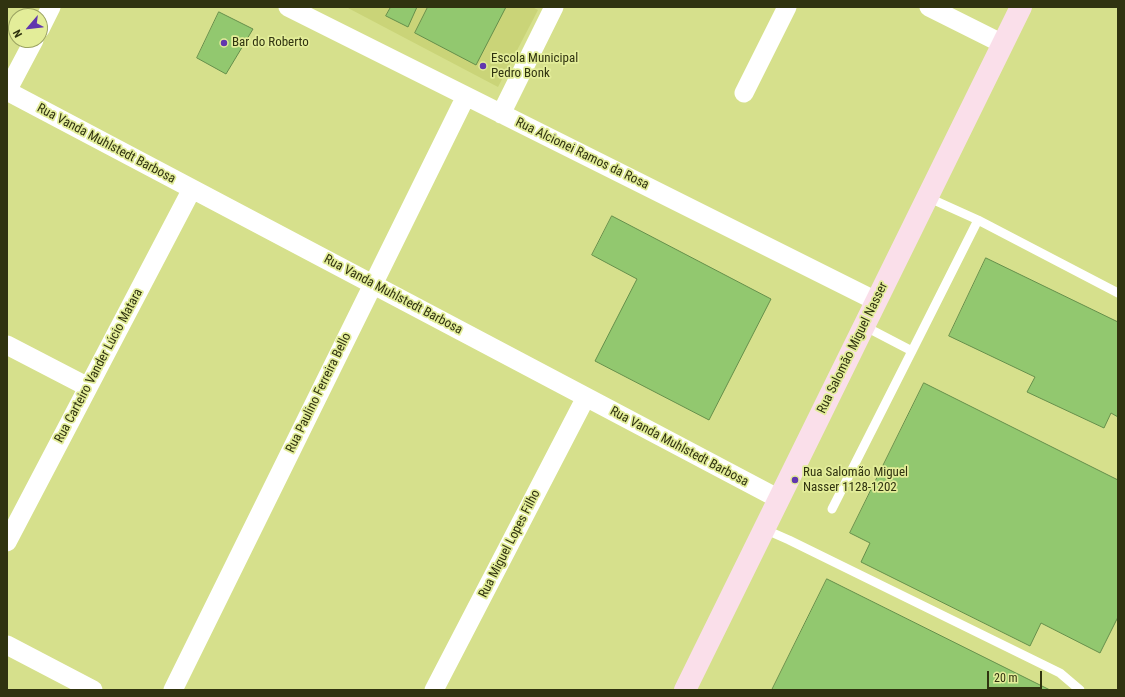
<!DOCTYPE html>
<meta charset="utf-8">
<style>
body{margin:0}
#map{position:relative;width:1125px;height:697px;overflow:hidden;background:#d6e08c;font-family:"Roboto Condensed",sans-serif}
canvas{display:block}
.frame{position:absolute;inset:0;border:8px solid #303310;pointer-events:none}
.north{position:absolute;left:8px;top:8px;width:40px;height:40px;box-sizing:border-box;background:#e3ed99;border:1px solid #9ba362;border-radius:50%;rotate:242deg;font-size:11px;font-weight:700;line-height:16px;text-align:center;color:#303310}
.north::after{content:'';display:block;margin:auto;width:14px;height:18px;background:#6137ae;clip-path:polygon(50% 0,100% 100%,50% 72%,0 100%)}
.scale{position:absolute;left:987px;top:671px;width:55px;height:18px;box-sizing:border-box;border:2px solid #303310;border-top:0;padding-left:5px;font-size:12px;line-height:14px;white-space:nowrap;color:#303310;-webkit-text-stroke:3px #e3ed99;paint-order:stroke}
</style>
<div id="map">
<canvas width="1125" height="697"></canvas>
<div class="frame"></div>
<div class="north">N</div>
<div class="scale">20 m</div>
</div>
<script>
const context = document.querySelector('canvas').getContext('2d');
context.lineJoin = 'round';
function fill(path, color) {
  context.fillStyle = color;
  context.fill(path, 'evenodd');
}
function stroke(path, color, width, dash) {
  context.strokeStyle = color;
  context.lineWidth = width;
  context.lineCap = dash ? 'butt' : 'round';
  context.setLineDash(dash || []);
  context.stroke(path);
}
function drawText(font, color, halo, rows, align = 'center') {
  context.font = font + ' "Roboto Condensed",sans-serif';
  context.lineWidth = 3.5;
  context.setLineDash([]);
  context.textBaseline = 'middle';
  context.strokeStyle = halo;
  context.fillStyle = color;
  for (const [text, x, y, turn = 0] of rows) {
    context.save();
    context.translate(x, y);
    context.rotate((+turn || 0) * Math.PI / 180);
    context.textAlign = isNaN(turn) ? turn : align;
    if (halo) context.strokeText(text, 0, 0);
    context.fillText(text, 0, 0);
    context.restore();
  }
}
const built = new Path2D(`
 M349,7H532L538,10L498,87L348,8Z`);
const building = new Path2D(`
 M391,7H417L408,27L386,16Z
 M428,7H506L476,65L415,33Z
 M219,12L253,29L226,74L197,58Z
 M612,216L771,299L709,420L595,361L637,279L592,255Z
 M986,258L1118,322V417L1111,413L1104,428L1027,392L1035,377L949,336Z
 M924,383L1118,480V617L1100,653L1041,623L1030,646L861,562L870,543L850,533Z
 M827,579L1050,690H772Z`);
const lane = new Path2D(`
 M978,220L1118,293
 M864,326L912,351L978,220L927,197
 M832,509L912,351
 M764,529L789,540L1060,673L1080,690`);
const street = new Path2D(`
 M288,7L876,301
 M929,7L1003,44
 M40,29L51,7
 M7,91L779,499
 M7,91L34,40
 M744,93L787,7
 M501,114L554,7
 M7,345L88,387
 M7,542L192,189
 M7,645L93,690
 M173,690L466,96
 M434,690L586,397`);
const secondary = new Path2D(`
 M685,690L1021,7`);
const markers = [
 [224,43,4,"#6137ae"],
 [483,66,4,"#6137ae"],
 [795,480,4,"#6137ae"]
];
const poiNames = [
 ["Bar do Roberto",232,43],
 ["Escola Municipal",491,59],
 ["Pedro Bonk",491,74],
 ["Rua Salomão Miguel",803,473],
 ["Nasser 1128-1202",803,488]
];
const streetNames = [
 ["Rua Vanda Muhlstedt Barbosa",106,144,28],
 ["Rua Alcionei Ramos da Rosa",582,154,26],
 ["Rua Vanda Muhlstedt Barbosa",393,295,28],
 ["Rua Salomão Miguel Nasser",853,348,-64],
 ["Rua Carteiro Vander Lúcio Matara",99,366,-62],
 ["Rua Paulino Ferreira Bello",319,393,-64],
 ["Rua Vanda Muhlstedt Barbosa",679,447,28],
 ["Rua Miguel Lopes Filho",510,544,-63]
];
fill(built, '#cad478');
fill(building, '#92c86f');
stroke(building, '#658f4b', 1);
stroke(lane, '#fff', 9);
stroke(street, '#fff', 19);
stroke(secondary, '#fadfea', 22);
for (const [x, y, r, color] of markers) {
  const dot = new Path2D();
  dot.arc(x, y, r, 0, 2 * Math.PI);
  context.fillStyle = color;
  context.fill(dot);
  stroke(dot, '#e3ed99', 1.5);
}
drawText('13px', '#303310', '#e3ed99', poiNames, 'left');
drawText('13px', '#303310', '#e3ed99', streetNames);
</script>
